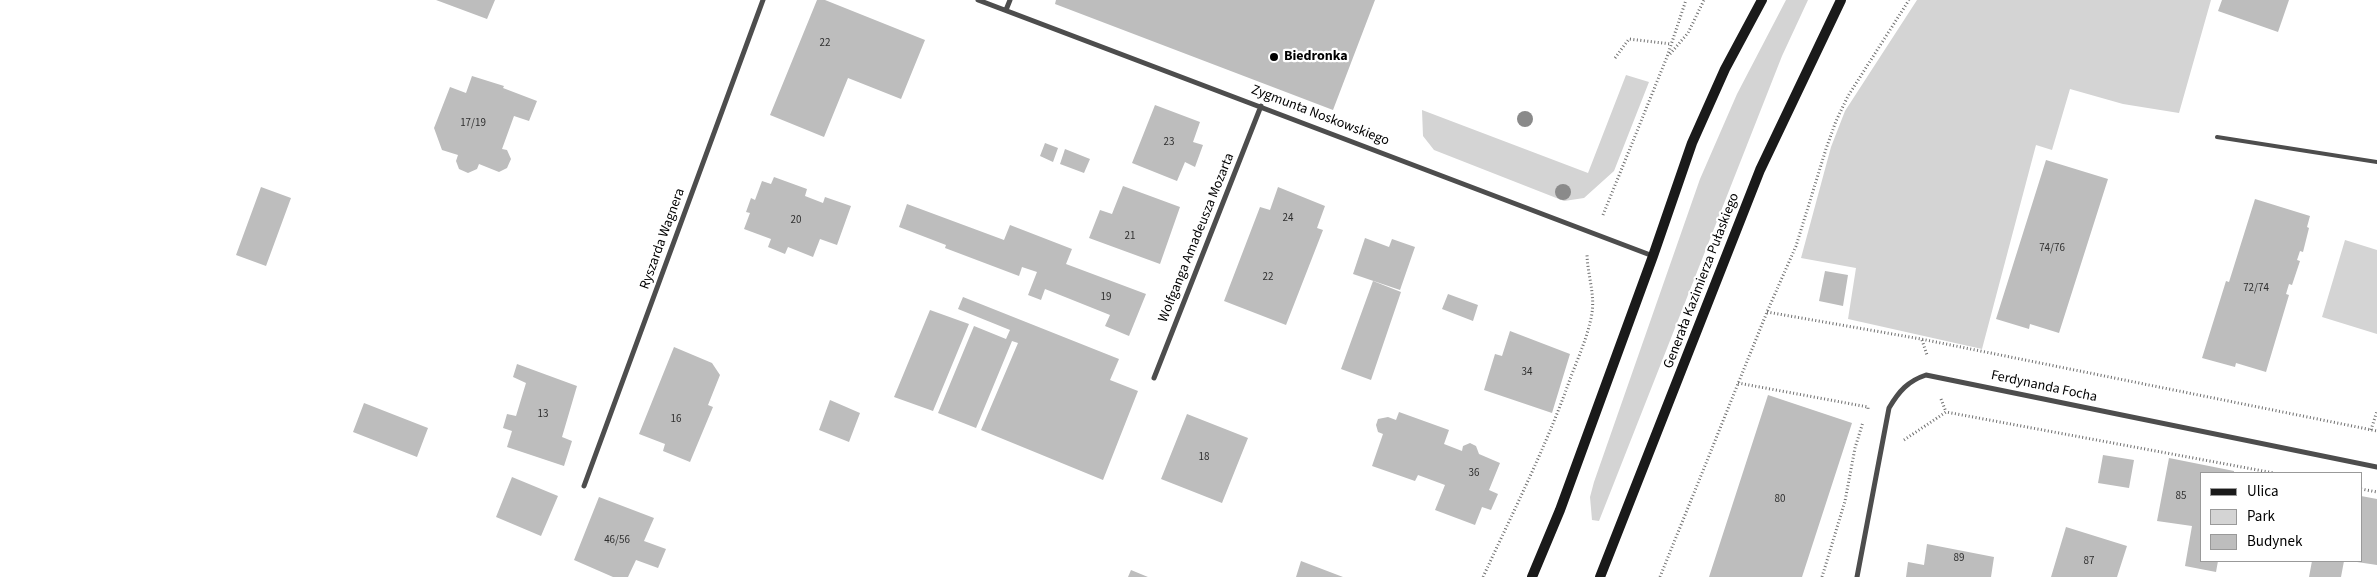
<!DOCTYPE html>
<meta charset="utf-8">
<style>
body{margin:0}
#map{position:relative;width:2377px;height:577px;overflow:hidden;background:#fff;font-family:"Source Sans 3",sans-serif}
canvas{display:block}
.legend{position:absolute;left:2200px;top:472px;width:162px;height:90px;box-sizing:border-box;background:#fff;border:1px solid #999;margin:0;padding:6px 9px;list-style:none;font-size:15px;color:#000}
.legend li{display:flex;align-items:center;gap:10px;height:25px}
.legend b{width:25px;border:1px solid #999}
</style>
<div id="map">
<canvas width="2377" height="577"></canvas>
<ul class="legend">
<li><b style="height:6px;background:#1a1a1a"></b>Ulica</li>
<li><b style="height:14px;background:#d4d4d4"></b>Park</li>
<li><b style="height:14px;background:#bdbdbd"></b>Budynek</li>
</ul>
</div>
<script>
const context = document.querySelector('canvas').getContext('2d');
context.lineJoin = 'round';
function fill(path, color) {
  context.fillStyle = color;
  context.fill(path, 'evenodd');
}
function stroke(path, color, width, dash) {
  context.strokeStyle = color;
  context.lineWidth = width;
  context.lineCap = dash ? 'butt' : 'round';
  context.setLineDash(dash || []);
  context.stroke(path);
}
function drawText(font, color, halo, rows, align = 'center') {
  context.font = font + ' "Source Sans 3",sans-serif';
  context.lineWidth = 4.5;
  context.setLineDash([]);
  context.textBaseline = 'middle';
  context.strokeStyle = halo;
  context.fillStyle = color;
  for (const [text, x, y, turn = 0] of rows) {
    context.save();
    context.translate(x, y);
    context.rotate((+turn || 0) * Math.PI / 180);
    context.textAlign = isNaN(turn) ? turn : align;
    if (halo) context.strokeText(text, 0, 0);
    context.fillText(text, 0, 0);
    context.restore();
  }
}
const green = new Path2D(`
 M1786,0H1808L1782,56L1599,521L1592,520L1590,497L1594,482L1700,179L1737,94Z
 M1917,0H2211L2179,113L2123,104L2070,89L2052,150L2036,145L1982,349L1848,319L1856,268L1801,258L1831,147L1845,111Z
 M1626,75L1649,82L1614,171L1584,198L1564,201L1434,150L1423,136L1422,110L1588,173Z
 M2345,240L2377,250V334L2322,317Z`);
const building = new Path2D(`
 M436,0H495L487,19Z
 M817,0H825L925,40L901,99L848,78L824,137L770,115Z
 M1056,0H1375L1333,110L1055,4Z
 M2222,0H2289L2278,32L2218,11Z
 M472,76L504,86L503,88L537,101L529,121L514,116L502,149L507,150L511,159L507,168L499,172L479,164L477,169L468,173L459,169L456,161L458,155L442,150L434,128L450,87L466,93Z
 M1155,105L1200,122L1193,142L1203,145L1195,167L1185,162L1177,181L1132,163Z
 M1045,143L1058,148L1053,162L1040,156Z
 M1065,149L1090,159L1084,173L1060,164Z
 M2046,160L2108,179L2059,333L2030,324L2029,329L1996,319Z
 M774,177L807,189L805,196L823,203L825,197L851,206L837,245L820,239L813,257L788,247L785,254L768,247L771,239L744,229L750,213L746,212L751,198L755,200L762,181L771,184Z
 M1123,186L1180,207L1160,264L1089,238L1100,210L1112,214Z
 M261,187L291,198L266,266L236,255Z
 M1278,187L1325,206L1317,228L1323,230L1286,325L1224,301L1260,207L1270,210Z
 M2255,199L2310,216L2307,227L2309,228L2303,252L2300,251L2297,260L2300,261L2292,285L2289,284L2286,294L2289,295L2266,372L2236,363L2235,367L2202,358L2226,281L2229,282Z
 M907,204L1004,240L1010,225L1072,249L1066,264L1146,294L1129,336L1105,326L1110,315L1045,289L1041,300L1028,295L1037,272L1022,267L1019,276L945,248L946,245L899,227Z
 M1365,238L1389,247L1392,239L1415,247L1400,290L1353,274Z
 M1825,271L1848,275L1843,306L1819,301Z
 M1373,281L1401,292L1371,380L1341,369Z
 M1448,294L1478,305L1473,321L1442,309Z
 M963,297L1119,359L1110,380L1138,391L1103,480L981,430L1018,343L1012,341L976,428L938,413L974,326L1006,339L1010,330L958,309Z
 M930,310L969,324L933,411L894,397Z
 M1510,331L1570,354L1552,413L1484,390L1495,354L1502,356Z
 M674,347L712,363L720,375L708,405L713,407L690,462L663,451L665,444L639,434Z
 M517,364L577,386L562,437L572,441L564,466L507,447L512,431L503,428L507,414L516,416L526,383L513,377Z
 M1768,395L1852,423L1802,577H1709Z
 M830,400L860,413L849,442L819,430Z
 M364,403L428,428L417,457L353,432Z
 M1399,412L1449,430L1444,444L1462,451L1463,446L1470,443L1476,446L1479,454L1500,463L1489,490L1498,494L1491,510L1482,507L1475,525L1435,510L1445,485L1418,475L1415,481L1372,466L1383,434L1378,432L1376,425L1378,419L1388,417L1396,420Z
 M1187,414L1248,438L1222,503L1161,479Z
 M2103,455L2134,460L2129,488L2098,483Z
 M2169,458L2234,471V473H2201V561H2218L2216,572L2185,566L2192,526L2157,521Z
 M512,477L558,496L541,536L496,517Z
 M2361,496L2377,499V565L2357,562L2361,561Z
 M599,497L654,518L644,541L666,549L658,568L636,560L628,577H613L574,560Z
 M2066,527L2127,546L2117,577H2051Z
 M1927,544L1994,557L1991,577H1906L1908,562L1924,565Z
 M1301,561L1343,577H1296Z
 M2312,561H2344L2341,577H2309Z
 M1131,570L1148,577H1128Z`);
const path = new Path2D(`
 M1670,54L1688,33L1704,0
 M1615,58L1629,39L1671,44
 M1603,215L1667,57L1686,0
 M1767,312L1921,339L2377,431
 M1922,340L1927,355
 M1738,383L1868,407V409
 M1941,399L1946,412
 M2371,430L2377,411
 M1904,440L1946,412L2274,473
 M2361,489L2377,492
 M1483,577C1513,512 1545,449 1569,382C1577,360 1588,337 1592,313C1595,293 1587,273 1587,253
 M1660,577L1767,312L1796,246L1826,149L1836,121L1848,96L1909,0
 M1822,577L1845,501L1855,448L1863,422`);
const service = new Path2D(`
 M2217,137L2377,162`);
const minor = new Path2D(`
 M978,0L1653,256
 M1006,10L1010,0
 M1154,378L1261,106
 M584,486L763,0
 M1857,577L1889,408C1899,391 1908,381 1926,375L2377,467`);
const secondary = new Path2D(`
 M1532,577L1560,510L1653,256L1692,143L1725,69L1762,0
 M1600,577L1760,170L1841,0`);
const trees = [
 [1525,119],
 [1563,192]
];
const markers = [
 [1274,57,5,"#000"]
];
const numberNames = [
 ["22",825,44],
 ["17/19",473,124],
 ["23",1169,143],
 ["24",1288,219],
 ["20",796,221],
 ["21",1130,237],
 ["74/76",2052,249],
 ["22",1268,278],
 ["72/74",2256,289],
 ["19",1106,298],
 ["34",1527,373],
 ["13",543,415],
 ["16",676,420],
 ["18",1204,458],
 ["36",1474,474],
 ["85",2181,497],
 ["80",1780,500],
 ["46/56",617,541],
 ["89",1959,559],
 ["87",2089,562]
];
const poiNames = [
 ["Biedronka",1284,57]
];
const streetNames = [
 ["Zygmunta Noskowskiego",1320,116,21],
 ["Wolfganga Amadeusza Mozarta",1197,238,-68],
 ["Ryszarda Wagnera",663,239,-70],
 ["Generała Kazimierza Pułaskiego",1702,281,-69],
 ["Ferdynanda Focha",2044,387,12]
];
fill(green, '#d4d4d4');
fill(building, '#bdbdbd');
stroke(path, '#6f6f6f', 3, [1, 2.5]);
stroke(service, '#4d4d4d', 4);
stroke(minor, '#4d4d4d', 5);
stroke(secondary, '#1a1a1a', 10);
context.fillStyle = '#8a8a8a';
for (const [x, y] of trees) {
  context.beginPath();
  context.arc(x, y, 8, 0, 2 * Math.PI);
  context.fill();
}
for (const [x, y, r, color] of markers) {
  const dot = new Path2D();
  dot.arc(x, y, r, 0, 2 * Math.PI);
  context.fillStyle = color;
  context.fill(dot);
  stroke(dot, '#fff', 2);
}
drawText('11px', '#2f2f2f', null, numberNames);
drawText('bold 14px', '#000', '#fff', poiNames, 'left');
drawText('14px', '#000', '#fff', streetNames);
</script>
